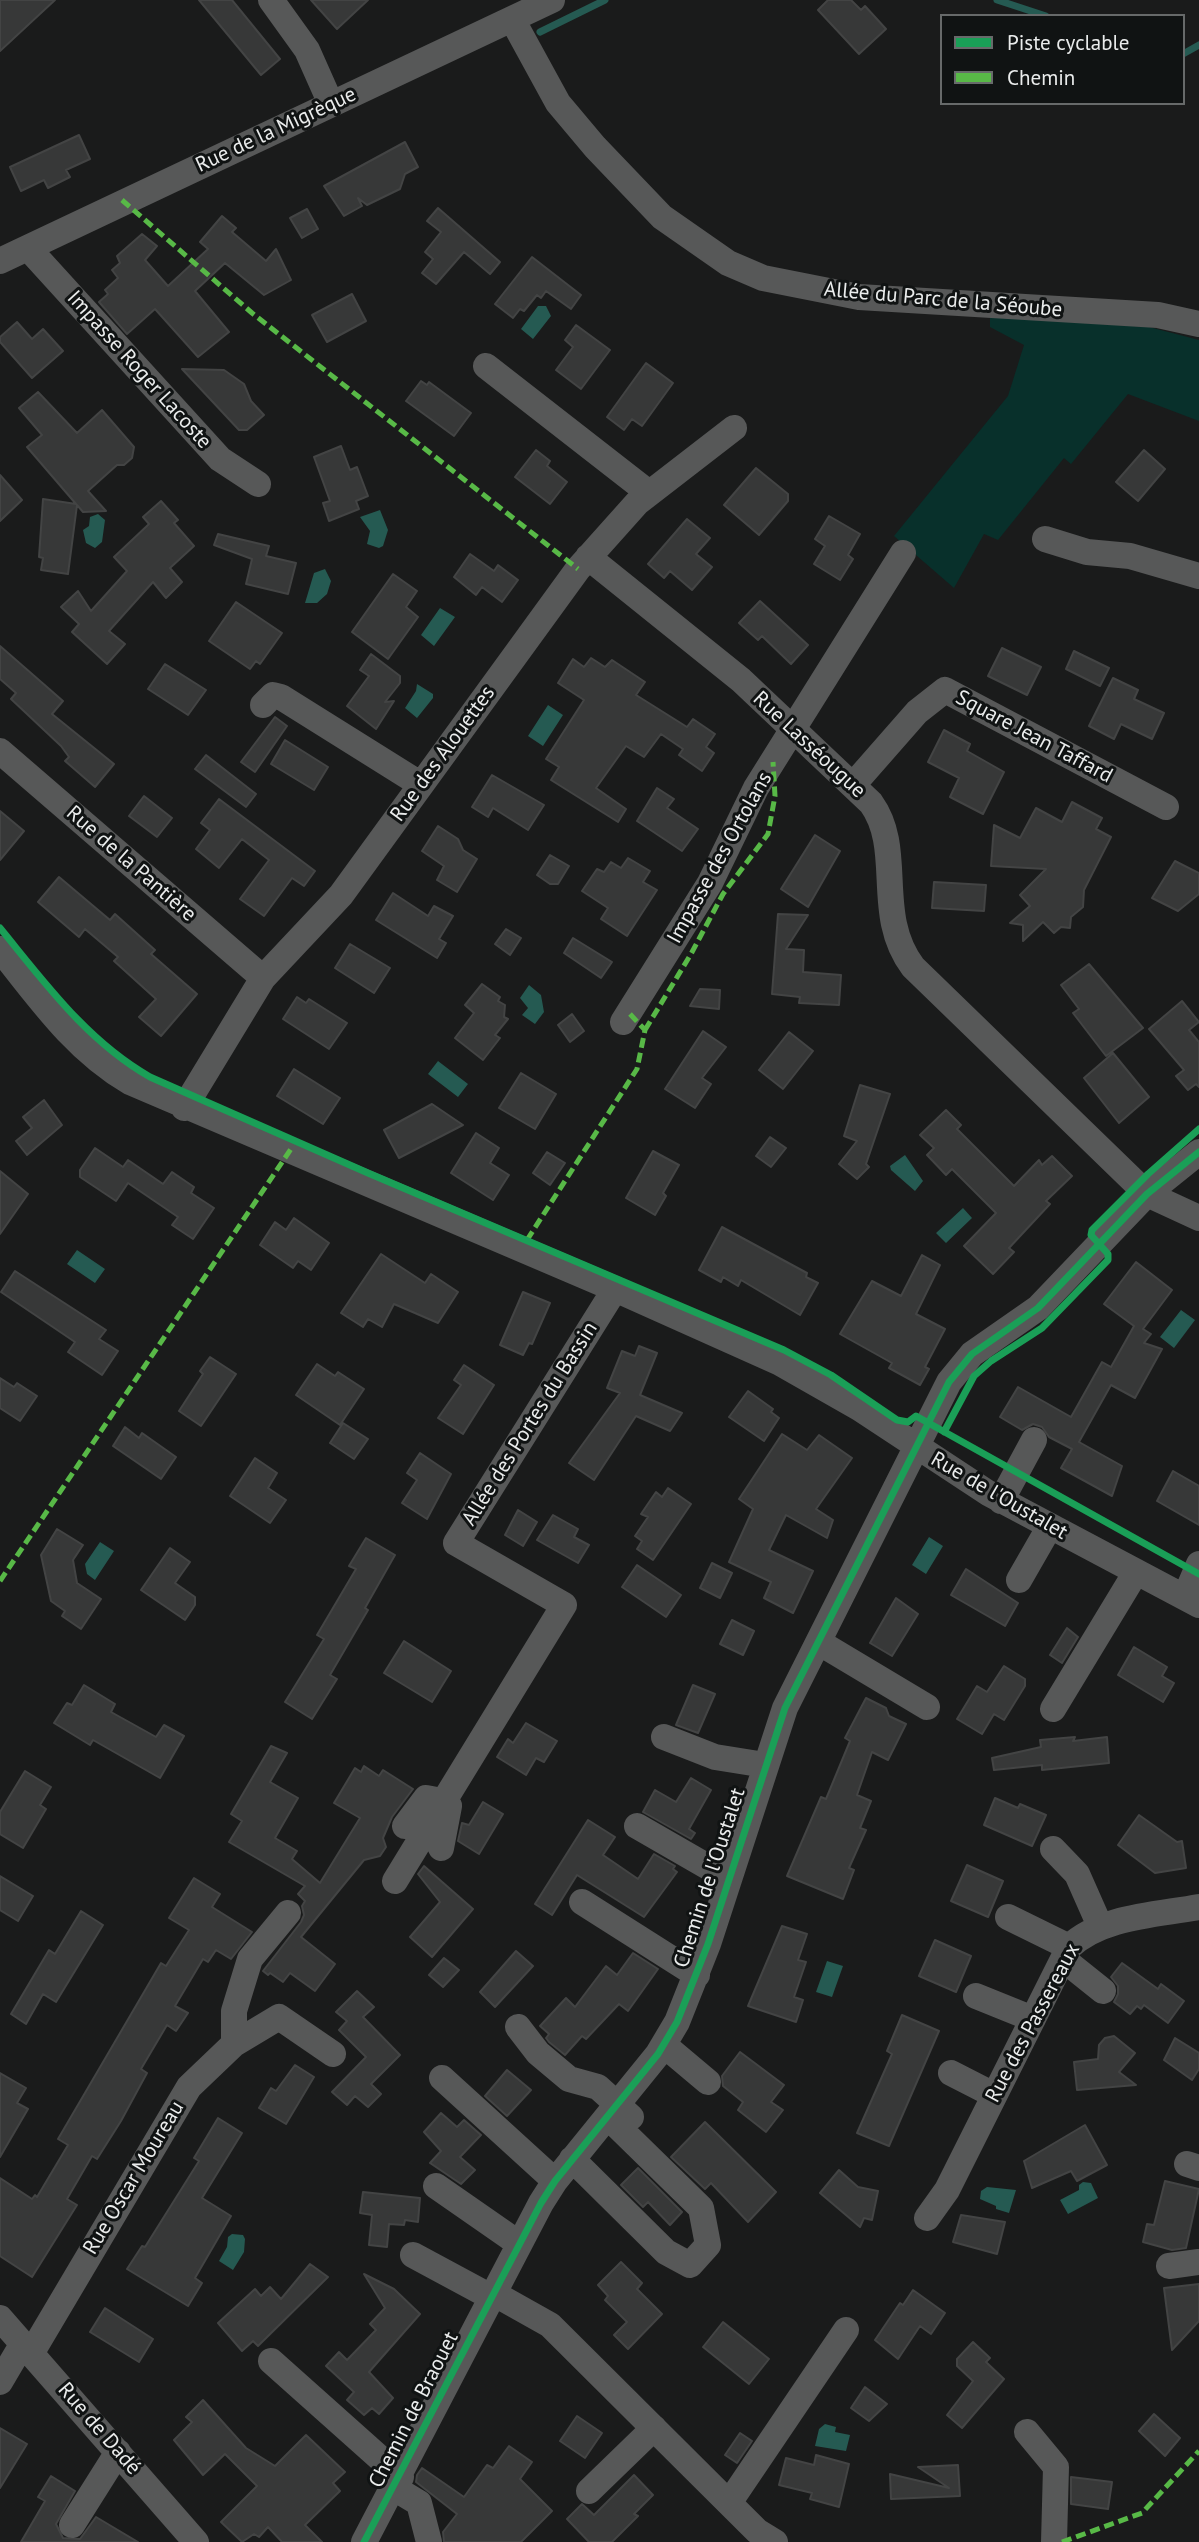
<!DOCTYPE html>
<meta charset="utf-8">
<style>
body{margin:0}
#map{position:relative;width:1199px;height:2542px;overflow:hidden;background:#1a1b1b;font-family:"PT Sans",sans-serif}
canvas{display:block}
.legend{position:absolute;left:940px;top:14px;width:245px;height:91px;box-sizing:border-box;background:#101313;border:2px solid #676a6a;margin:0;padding:9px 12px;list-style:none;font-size:21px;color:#eaecec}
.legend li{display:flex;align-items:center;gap:14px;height:35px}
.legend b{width:35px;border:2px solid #676a6a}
</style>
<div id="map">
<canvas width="1199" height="2542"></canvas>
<ul class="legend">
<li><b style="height:9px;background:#1a9f57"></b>Piste cyclable</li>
<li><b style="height:9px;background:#58b947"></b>Chemin</li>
</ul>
</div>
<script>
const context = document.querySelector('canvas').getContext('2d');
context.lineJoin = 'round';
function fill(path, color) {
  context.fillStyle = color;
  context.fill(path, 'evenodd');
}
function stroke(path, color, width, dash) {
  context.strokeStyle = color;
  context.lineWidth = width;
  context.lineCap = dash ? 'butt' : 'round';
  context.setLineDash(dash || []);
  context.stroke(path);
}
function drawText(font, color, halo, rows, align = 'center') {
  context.font = font + ' "PT Sans",sans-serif';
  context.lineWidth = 6;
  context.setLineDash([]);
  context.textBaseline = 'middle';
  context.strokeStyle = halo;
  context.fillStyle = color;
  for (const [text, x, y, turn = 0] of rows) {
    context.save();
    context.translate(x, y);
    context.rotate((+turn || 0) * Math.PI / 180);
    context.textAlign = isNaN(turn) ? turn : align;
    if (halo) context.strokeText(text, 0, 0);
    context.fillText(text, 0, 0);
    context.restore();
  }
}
const green = new Path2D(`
 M990,317L1149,327L1199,340V421L1128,394L1071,464L1064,458L998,540L984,534L954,588L894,536L1008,396L1024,345L990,327Z`);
const water = new Path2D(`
 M538,306H546L551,316L533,339L521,329Z
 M380,510L388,530L383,546L379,548L367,544L370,531L360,517Z
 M98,514L105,520L102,542L95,548L86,543L83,530L89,526L90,517Z
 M325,569L331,581L327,594L317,603H305L314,573Z
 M440,608L455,617L434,646L421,635Z
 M417,684L433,694V698L417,718L405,708L416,691Z
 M548,705L563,715L543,746L528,736Z
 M529,985L541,995L544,1012L535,1024L522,1015L528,1008L520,998Z
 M438,1061L468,1084L458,1097L428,1074Z
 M905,1155L923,1181L915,1191L891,1170L890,1166Z
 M963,1208L972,1218L946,1243L936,1233Z
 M77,1250L105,1269L95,1283L67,1264Z
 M1181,1310L1195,1320L1174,1348L1160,1337Z
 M929,1537L943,1546L926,1574L912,1565Z
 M100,1542L114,1551L95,1580L87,1574L85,1564Z
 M827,1961L843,1966L832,1997L816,1992Z
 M1083,2182L1091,2183L1098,2198L1068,2214L1060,2200L1079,2190V2185Z
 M987,2187L1016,2190L1009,2213L996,2209V2206L980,2199L981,2191Z
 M232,2234L243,2235L245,2239L244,2252L233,2270L219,2261L227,2247L228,2237Z
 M825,2424L836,2427L835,2432L850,2435L846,2451L815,2446L819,2429Z`);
const stream = new Path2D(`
 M997,0L1046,16
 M540,32L605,0
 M1183,54L1199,45`);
const building = new Path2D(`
 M0,0H55L0,51Z
 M199,0H232L280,59L261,75Z
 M311,0H368L337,29Z
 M828,0H851L861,10L865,6L886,29L859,54L818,10Z
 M79,135L90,159L66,170L70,177L48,188L44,180L21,191L10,167Z
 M405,142L418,167L405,174L400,189L367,205L358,198L362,206L344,216L324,186Z
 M438,208L500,262L490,274L464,252L436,284L422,273L433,259L425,252L441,232L427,221Z
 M307,209L318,229L302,238L290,218Z
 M222,216L236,228L232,232L266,261L276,249L291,280L264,295L225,263L195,291L229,332L198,357L155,309L127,334L99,302L108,294L105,290L118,278L112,270L120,263L117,256L142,234L157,246L145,260L168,286L208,249L200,242Z
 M532,257L581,295L571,309L546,291L541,298L537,295L524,311L520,309L513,318L495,304Z
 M352,294L366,321L327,342L312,315Z
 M17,322L32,339L43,329L63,351L32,378L0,342V337Z
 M576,325L610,350L581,389L556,370L573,347L565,340Z
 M646,363L673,383L642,426L632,419L624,430L607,417Z
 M182,369L224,370L244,384L251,401L264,415L247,430H239Z
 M421,381L427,385L429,382L471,413L454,436L406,401Z
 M38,392L77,433L102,410L134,447L132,458L124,465H117L88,491L106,511L83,512L77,505L68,574L41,570L43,558L39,557L43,499L76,504L27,447L42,435L19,408Z
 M341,446L350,470L357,467L368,496L356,501L359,509L329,521L323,503L330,501L314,457Z
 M536,450L550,461L547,466L567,482L550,504L515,477Z
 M1144,450L1165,469L1138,501L1116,482Z
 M756,468L788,494V501L759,535L724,505Z
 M0,475L22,500L0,521Z
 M161,501L178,520L174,523L194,546L170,568L182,582L166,598L153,582L109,631L125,644L107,664L72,632L79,624L61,607L78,591L91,611L127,571L114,557L149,524L143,517Z
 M829,516L860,534L848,555L853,559L840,580L814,564L825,546L815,539Z
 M687,519L710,538L696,554L712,567L692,590L670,571L664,578L648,564Z
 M218,534L269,546L266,556L296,563L288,594L246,584L252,559L214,545Z
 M470,554L494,571L498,565L518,580L502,602L482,587L476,595L454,577Z
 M393,574L417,591L406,607L418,617L388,659L352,632Z
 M760,601L808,645L791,664L762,636L758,640L739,623Z
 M236,602L282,633L260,664L256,661L250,669L209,641Z
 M0,646L63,701L52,714L114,764L95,787L65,761L69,757L61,746L11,699L16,693L0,679Z
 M1002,648L1041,667L1027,695L988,676Z
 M1074,651L1109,668L1100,686L1066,669Z
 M371,654L400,676V683L385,702L394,701L376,729L347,706L369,676L360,670Z
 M591,658L605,667L612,660L645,682L636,695L687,727L693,719L715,734L706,747L714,753L702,771L679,755L683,749L661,734L644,757L626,746L596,788L626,809L618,822L551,780L559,767L546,759L584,700L558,683L573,659L584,667Z
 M165,664L206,690L188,715L148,689Z
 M1113,678L1138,690L1134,699L1164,713L1152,739L1121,724L1114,739L1089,726Z
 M275,717L287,726L255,772L241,762Z
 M944,730L970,744L967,751L1004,772L983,814L950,797L959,778L928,762Z
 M285,740L328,767L314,790L271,764Z
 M206,755L256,794L246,807L195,769Z
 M492,775L544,805L528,830L493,808L488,817L472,807Z
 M657,788L674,799L667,808L698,829L682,851L637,821Z
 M144,796L172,818L157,837L129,816Z
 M219,799L315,871L304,886L292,878L264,916L240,899L269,860L242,839L219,868L196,849L210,830L201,823Z
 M1072,802L1102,818L1096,829L1111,837L1084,890L1083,907L1071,917L1070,928L1061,927L1054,933L1043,922L1023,941V925L1010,923L1030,906L1020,895L1046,869L991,866L994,825L1020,838L1036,808L1062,822Z
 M0,811L24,831L0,860Z
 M438,826L458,839L463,850L477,859L457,892L437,880L444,866L422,851Z
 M815,835L840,851L808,907L781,889Z
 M550,855L569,866L558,884H550L537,875Z
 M628,858L650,871L643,882L657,890L627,936L601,919L608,908L582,891L597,869L604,872L611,862L621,868Z
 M1175,861L1199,873V894L1178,911L1152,898Z
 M59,877L110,920L115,914L155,950L151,954L197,994L161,1036L139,1017L156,999L114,961L118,957L85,929L79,937L38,902Z
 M934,882L986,885L984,911L932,908Z
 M393,893L428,916L434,906L453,916L439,939L446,943L437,958L376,920Z
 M778,914L808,915L786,949L804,950L803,972L841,975L839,1005L799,1003L800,997L772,994Z
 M506,929L521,938L510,955L495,944Z
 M573,938L612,962L601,978L564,953Z
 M350,944L390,968L374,993L335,968Z
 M1089,964L1143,1028L1106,1056L1073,1013L1079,1009L1061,985Z
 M482,984L500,997L498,1001L505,1005L504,1017L508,1019L495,1035L500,1038L483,1060L455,1038L474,1013L465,1005Z
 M700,989L720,990L719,1009L690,1006Z
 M297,997L306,1003L309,999L347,1023L329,1049L283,1019Z
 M1182,1001L1199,1022L1189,1030L1199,1042V1087L1196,1084L1188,1090L1176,1076L1184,1070L1149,1029Z
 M572,1014L584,1031L570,1042L558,1025Z
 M703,1031L726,1047L702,1078L711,1084L695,1108L665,1089Z
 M789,1032L813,1051L783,1089L759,1070Z
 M1113,1053L1149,1097L1119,1123L1084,1078Z
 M294,1069L340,1098L323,1124L277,1096Z
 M521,1073L556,1094L535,1129L499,1108Z
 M860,1085L890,1094L866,1164L869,1167L857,1179L839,1164L857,1141L844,1136Z
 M44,1100L62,1125L27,1155L16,1141L32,1128L23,1117Z
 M432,1104L463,1125L399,1158L384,1130Z
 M946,1110L961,1125L957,1129L1014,1186L1039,1160L1042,1165L1052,1156L1072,1176L1046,1201L1050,1204L1009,1248L1014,1252L993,1274L964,1246L996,1213L952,1169L946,1175L927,1155L934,1148L920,1135Z
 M476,1133L499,1148L490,1163L509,1175L493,1200L451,1173Z
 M770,1137L786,1148L771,1167L756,1156Z
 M95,1148L123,1167L128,1160L163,1184L172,1172L194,1187L191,1193L214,1208L193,1239L172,1225L178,1217L128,1183L116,1201L80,1177V1170Z
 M653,1151L679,1165L663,1193L666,1196L655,1215L626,1198Z
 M547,1152L565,1163L550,1185L533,1173Z
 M0,1171L28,1194L0,1234Z
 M294,1218L329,1243L311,1270L298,1261L293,1268L260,1245L275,1222L286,1230Z
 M722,1227L807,1273L806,1277L818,1283L800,1315L741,1280L738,1286L723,1277L721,1282L699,1270Z
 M381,1254L425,1283L431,1274L458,1292L438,1323L394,1304L382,1327L368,1319L363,1327L341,1313Z
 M922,1255L940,1265L916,1314L945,1329L925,1367L929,1369L920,1385L889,1368L892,1363L840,1334L872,1281L901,1296Z
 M1136,1262L1172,1290L1143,1329L1151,1334L1144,1343L1162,1349L1135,1398L1111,1385L1079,1442L1122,1466L1112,1496L1061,1468L1072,1449L1049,1437L1042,1427L1033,1424L1022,1430L1000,1417L1018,1387L1071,1417L1102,1362L1111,1367L1134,1326L1104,1304Z
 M15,1271L106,1330L99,1339L118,1351L102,1375L68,1352L75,1342L1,1292Z
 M523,1292L550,1303L532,1344L529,1343L523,1355L500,1345Z
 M639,1346L657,1353L640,1395L682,1413L670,1431L636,1416L594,1480L569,1463L620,1393L607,1388L622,1351L635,1356Z
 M210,1357L236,1374L201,1426L179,1411L203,1374L200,1371Z
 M317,1364L335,1376L338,1372L364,1389L340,1425L296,1395Z
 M464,1365L494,1385L463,1434L438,1418L461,1385L454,1380Z
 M0,1378L14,1387L17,1383L37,1396L20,1421L0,1408Z
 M748,1391L773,1409L771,1412L779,1418L764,1441L729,1417Z
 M343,1423L368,1439L354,1459L330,1443Z
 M125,1427L139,1438L142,1433L176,1457L161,1479L113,1446Z
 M782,1434L807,1450L819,1435L852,1458L816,1509L833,1520L827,1538L786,1515L769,1550L813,1571L793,1613L764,1598L771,1582L729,1562L753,1509L739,1499Z
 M420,1453L451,1474L427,1519L402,1503L417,1480L407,1473Z
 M255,1458L277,1473L268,1488L286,1500L270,1523L230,1496Z
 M1173,1471L1199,1486V1525L1157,1501Z
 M668,1488L691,1504L653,1560L637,1549L642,1541L635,1536L648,1517L641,1514L656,1492L662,1497Z
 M518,1510L537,1522L523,1546L505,1535Z
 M553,1515L578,1529L574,1537L589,1545L578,1563L537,1540Z
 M57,1529L83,1545L73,1560L77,1583L101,1599L81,1629L62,1616L65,1611L51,1601L41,1555Z
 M366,1538L395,1555L365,1608L368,1610L330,1675L337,1679L312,1719L285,1702L324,1639L317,1635L356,1569L349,1566Z
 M170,1548L190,1562L175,1583L195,1597V1605L185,1620L141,1590Z
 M712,1563L732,1573L720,1598L700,1588Z
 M637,1565L681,1595L666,1617L622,1587Z
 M966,1569L1018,1603L1005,1626L951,1595Z
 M896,1598L918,1614L892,1656L870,1643Z
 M732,1620L754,1631L743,1655L720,1644Z
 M1067,1628L1078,1637L1062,1663L1050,1655Z
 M404,1641L451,1671L432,1702L384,1673Z
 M1134,1647L1167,1667L1162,1676L1174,1683L1163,1702L1118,1675Z
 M1004,1666L1025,1679V1686L1004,1720L994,1714L982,1734L957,1719L977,1686L987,1692Z
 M84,1685L115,1704L111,1712L156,1737L164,1725L184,1736L160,1778L93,1740L90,1745L54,1723L67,1703L72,1705Z
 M693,1685L715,1694L698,1733L676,1725Z
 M866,1698L886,1708L889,1716L906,1724L888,1760L872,1752L857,1795L871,1801L860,1828L866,1830L849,1868L854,1870L843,1899L787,1876L821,1797L826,1799L850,1741L845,1738Z
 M526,1723L557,1741L544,1762L536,1758L526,1775L497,1757L508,1739L513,1743Z
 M1075,1737L1073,1741L1107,1737L1109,1763L1042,1770V1765L994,1770L992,1758L1041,1747L1040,1740Z
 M271,1746L287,1753L270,1782L298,1798L275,1838L297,1851L292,1859L320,1883L360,1818L334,1803L355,1768L361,1772L364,1766L379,1776L383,1770L413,1789L392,1817L383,1838L386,1847L380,1856L364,1860L301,1937L335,1964L315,1991L290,1973L283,1982L270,1973L268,1975L263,1971L301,1922L304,1915L302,1906L305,1901L298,1894L305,1886L229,1842L242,1821L231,1814Z
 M25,1771L51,1787L40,1805L46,1809L23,1848L0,1834V1812Z
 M691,1778L711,1790L689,1829L695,1833L691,1839L643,1812L655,1790L676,1802Z
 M995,1798L1018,1808L1020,1804L1046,1815L1032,1846L984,1825Z
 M483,1802L503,1814L479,1854L458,1841L462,1823L469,1825Z
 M1139,1815L1177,1842L1182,1841L1186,1868L1155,1873L1118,1845Z
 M588,1820L615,1837L603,1855L638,1879L654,1854L675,1866L673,1869L677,1872L644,1917L577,1875L552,1915L535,1904Z
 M967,1865L1003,1881L988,1917L951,1901Z
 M424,1866L473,1909L432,1957L410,1937L440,1902L418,1874Z
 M0,1876L33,1896L18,1921L0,1910Z
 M194,1878L220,1894L212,1907L252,1932L231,1959L216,1950L208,1962L203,1959L175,2006L188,2013L176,2031L167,2025L141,2069L147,2073L121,2121L97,2159L92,2156L67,2199L77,2205L32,2277L0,2256V2178L32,2199L35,2195L37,2197L68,2145L58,2139L161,1963L166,1966L189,1930L169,1918Z
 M81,1911L103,1925L56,2002L43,1994L26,2024L11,2014L49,1950L55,1954Z
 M782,1926L807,1934L798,1960L806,1962L794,1997L803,2000L796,2022L748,2006Z
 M935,1940L971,1956L956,1992L919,1976Z
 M516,1951L533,1966L495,2007L480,1992Z
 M633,1953L658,1969L628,2011L619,2004L586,2039L582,2036L565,2055L549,2042L546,2038L549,2034L540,2026L566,1998L575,2007L606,1966L617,1975Z
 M444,1958L459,1970L443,1987L429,1975Z
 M1122,1963L1158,1989L1161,1984L1184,2001L1168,2023L1144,2005L1141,2009L1137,2006L1130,2014L1114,2002L1118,1994V1986L1111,1977Z
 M357,1991L374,2007L363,2017L400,2055L371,2084L381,2094L368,2107L355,2096L347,2105L332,2092L366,2057L339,2030L347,2021L336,2012Z
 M902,2015L939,2031L889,2146L857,2133L892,2054L887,2051Z
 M1114,2036L1135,2053L1119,2072L1136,2085L1077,2090L1074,2062L1098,2059L1099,2045L1105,2038Z
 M1175,2038L1199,2053V2069L1192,2080L1164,2060Z
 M740,2052L784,2085L771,2102L783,2110L766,2132L738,2110L743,2102L723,2086L722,2076Z
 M295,2065L314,2077L286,2124L259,2108L271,2088L276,2091Z
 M507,2070L531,2090L507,2116L485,2096Z
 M0,2073L26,2088L17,2103L28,2109L0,2157Z
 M441,2113L457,2127L464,2120L481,2135L460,2157L475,2170L461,2184L430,2163L441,2151L424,2132Z
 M218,2118L242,2133L202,2198L231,2216L195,2278L202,2283L188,2306L127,2269L142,2246L145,2247L199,2161L194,2158Z
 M705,2122L776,2192L748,2222L711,2183L705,2189L671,2157Z
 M1085,2125L1107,2165L1077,2181L1071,2171L1032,2188L1024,2161Z
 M638,2168L682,2212L670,2225L648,2202L643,2207L621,2185Z
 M839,2170L858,2187L878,2191L872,2220L864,2218L860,2227L820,2193Z
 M1165,2181L1199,2189L1186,2248L1172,2250L1143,2242L1147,2224L1154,2225Z
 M363,2192L420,2198L418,2222L405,2220L404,2225L389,2224L387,2247L369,2245L372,2215L360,2213Z
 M961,2215L1005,2222L997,2254L953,2242Z
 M621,2262L642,2283L637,2289L662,2314L628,2349L614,2335L627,2322L605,2300L608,2296L598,2285Z
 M310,2264L328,2277L258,2346L253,2341L242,2351L218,2323L255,2289L261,2296L270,2287L281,2299Z
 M364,2274L394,2289L420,2314L369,2372L393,2398L379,2414L372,2408L364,2415L347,2400L354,2392L326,2366L339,2352L347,2360L376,2330L370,2324L385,2308Z
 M1199,2284V2321L1172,2350L1164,2288Z
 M913,2290L945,2313L931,2334L920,2326L898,2359L875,2340L900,2303L903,2305Z
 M105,2308L153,2339L139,2362L90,2332Z
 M723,2322L769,2359L749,2384L703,2347Z
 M973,2342L990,2358L986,2362L1004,2379L962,2428L947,2415L973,2381L957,2366V2359Z
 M865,2387L887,2404L869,2421L851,2408Z
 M203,2400L246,2448L275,2466L306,2435L345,2472L333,2483L340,2491L305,2525L322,2542H282L268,2527L259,2537L254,2534L242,2542L221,2522L257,2486L225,2454L203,2475L174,2440L192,2422L186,2417Z
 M1154,2414L1180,2438L1165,2456L1139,2431Z
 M577,2416L602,2433L585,2458L560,2441Z
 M0,2428L27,2444L0,2488Z
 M740,2433L752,2441L737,2463L725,2455Z
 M509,2446L532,2462L520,2479L552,2511L521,2542H444L443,2532L457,2514L416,2482L417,2475L422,2468L464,2497L487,2465L493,2468Z
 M816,2455L849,2464L839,2507L810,2499L812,2493L779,2485L786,2458L814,2465Z
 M958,2465L960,2496L891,2499L890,2474L949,2488L918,2467Z
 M634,2475L653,2495L634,2514L638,2516L612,2542H589L567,2519L582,2504L594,2515Z
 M51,2476L75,2491L56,2524L63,2538L80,2539L96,2517L138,2542H21L45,2501L38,2497Z
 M1071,2477L1112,2482L1108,2509L1071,2504Z`);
const minor = new Path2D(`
 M271,0L307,50L331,104
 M512,19L558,103L595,147L662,217L728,263L763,278L859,297L1158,315L1199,324
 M28,248L220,459L258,484
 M0,261L552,0
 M486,366L649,493
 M1045,539L1087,552L1130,556L1199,576
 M588,557L741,680L871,803C905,850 873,914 913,967L1147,1194L1199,1218
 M263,705L273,695L281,697L420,784
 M0,751L263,978
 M853,785L917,712L945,690L1166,807
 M0,949C39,998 75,1050 130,1082L615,1289L780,1363L859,1408L988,1493L1199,1605
 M623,1022L710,883L756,788L903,553
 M184,1108L263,978L341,895L578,569L637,503L734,428
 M1001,1501L1034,1440
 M1019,1580L1050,1526
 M1185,1597L1199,1564
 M820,1643L927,1707
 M1053,1709L1136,1572
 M664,1737L715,1757L765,1765
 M405,1826L426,1798L442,1801L449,1806L441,1848
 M637,1826L729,1879
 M1053,1849L1077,1874L1100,1926
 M395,1881L564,1605L456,1543L615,1289
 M582,1902L697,1975
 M1008,1917L1069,1947
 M1063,1959L1103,1991
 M976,1996L1033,2019
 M518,2027L538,2053L569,2079L598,2087L631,2117
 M234,2044L279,2017L333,2054
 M664,2045L708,2082
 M951,2073L994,2095
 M442,2078L555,2181
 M572,2159L666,2252L690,2265L708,2245L701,2208L608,2117
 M1187,2164L1199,2168
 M436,2186L518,2243
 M927,2218L947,2190L1069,1947C1102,1916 1156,1915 1199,1907
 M413,2255L491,2297
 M1169,2266L1199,2262
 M493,2293L550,2325L757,2531L775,2542
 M0,2318L196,2542
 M32,2352L189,2087L234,2044V2011L250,1959L288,1913
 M271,2361L401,2477
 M0,2382L23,2343
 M1027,2432L1056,2467L1054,2542
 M394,2488L419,2503L429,2542
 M589,2491L654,2428
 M729,2503L846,2330
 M72,2525L118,2452
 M364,2542L541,2203L555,2181L658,2054L677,2022L708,1944L785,1708L949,1382L972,1354L1038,1308L1147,1194L1199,1152`);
const quiet = new Path2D(`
 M122,200L252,313L578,569
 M645,1030L691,954L723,894L768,834L775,796L773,762
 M527,1240L637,1069L645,1030L629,1013
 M0,1581L291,1149
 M1062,2542L1142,2513L1199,2451`);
const cycleway = new Path2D(`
 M0,928C45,983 87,1041 150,1077L368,1173L784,1350L831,1375L897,1420L908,1422L916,1416L1199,1574
 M944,1432L974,1376L991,1361L1042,1328L1108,1260V1254L1091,1235L1092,1230L1148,1174L1199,1129
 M364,2542L541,2203L555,2181L658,2054L677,2022L708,1944L785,1708L949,1382L972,1354L1038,1308L1147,1194L1199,1152`);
const streetNames = [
 ["Rue de la Migrèque",276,130,-25],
 ["Allée du Parc de la Séoube",943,300,5],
 ["Impasse Roger Lacoste",139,370,48],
 ["Square Jean Taffard",1034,737,28],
 ["Rue Lasséougue",809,745,43],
 ["Rue des Alouettes",443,754,-54],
 ["Impasse des Ortolans",720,858,-61],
 ["Rue de la Pantière",131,864,41],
 ["Allée des Portes du Bassin",530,1424,-58],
 ["Rue de l'Oustalet",999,1496,30],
 ["Chemin de l'Oustalet",710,1878,-72],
 ["Rue des Passereaux",1033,2023,-62],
 ["Rue Oscar Moureau",134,2178,-59],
 ["Chemin de Braouet",414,2410,-63],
 ["Rue de Dadé",99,2429,49]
];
fill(green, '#08302b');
fill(water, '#255a52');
stroke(stream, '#255a52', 7);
fill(building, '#373838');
stroke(building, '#434444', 2);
stroke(minor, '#575858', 26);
stroke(quiet, '#58b947', 5, [10, 5]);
stroke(cycleway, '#1a9f57', 7);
drawText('21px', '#eaecec', '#101313', streetNames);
</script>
